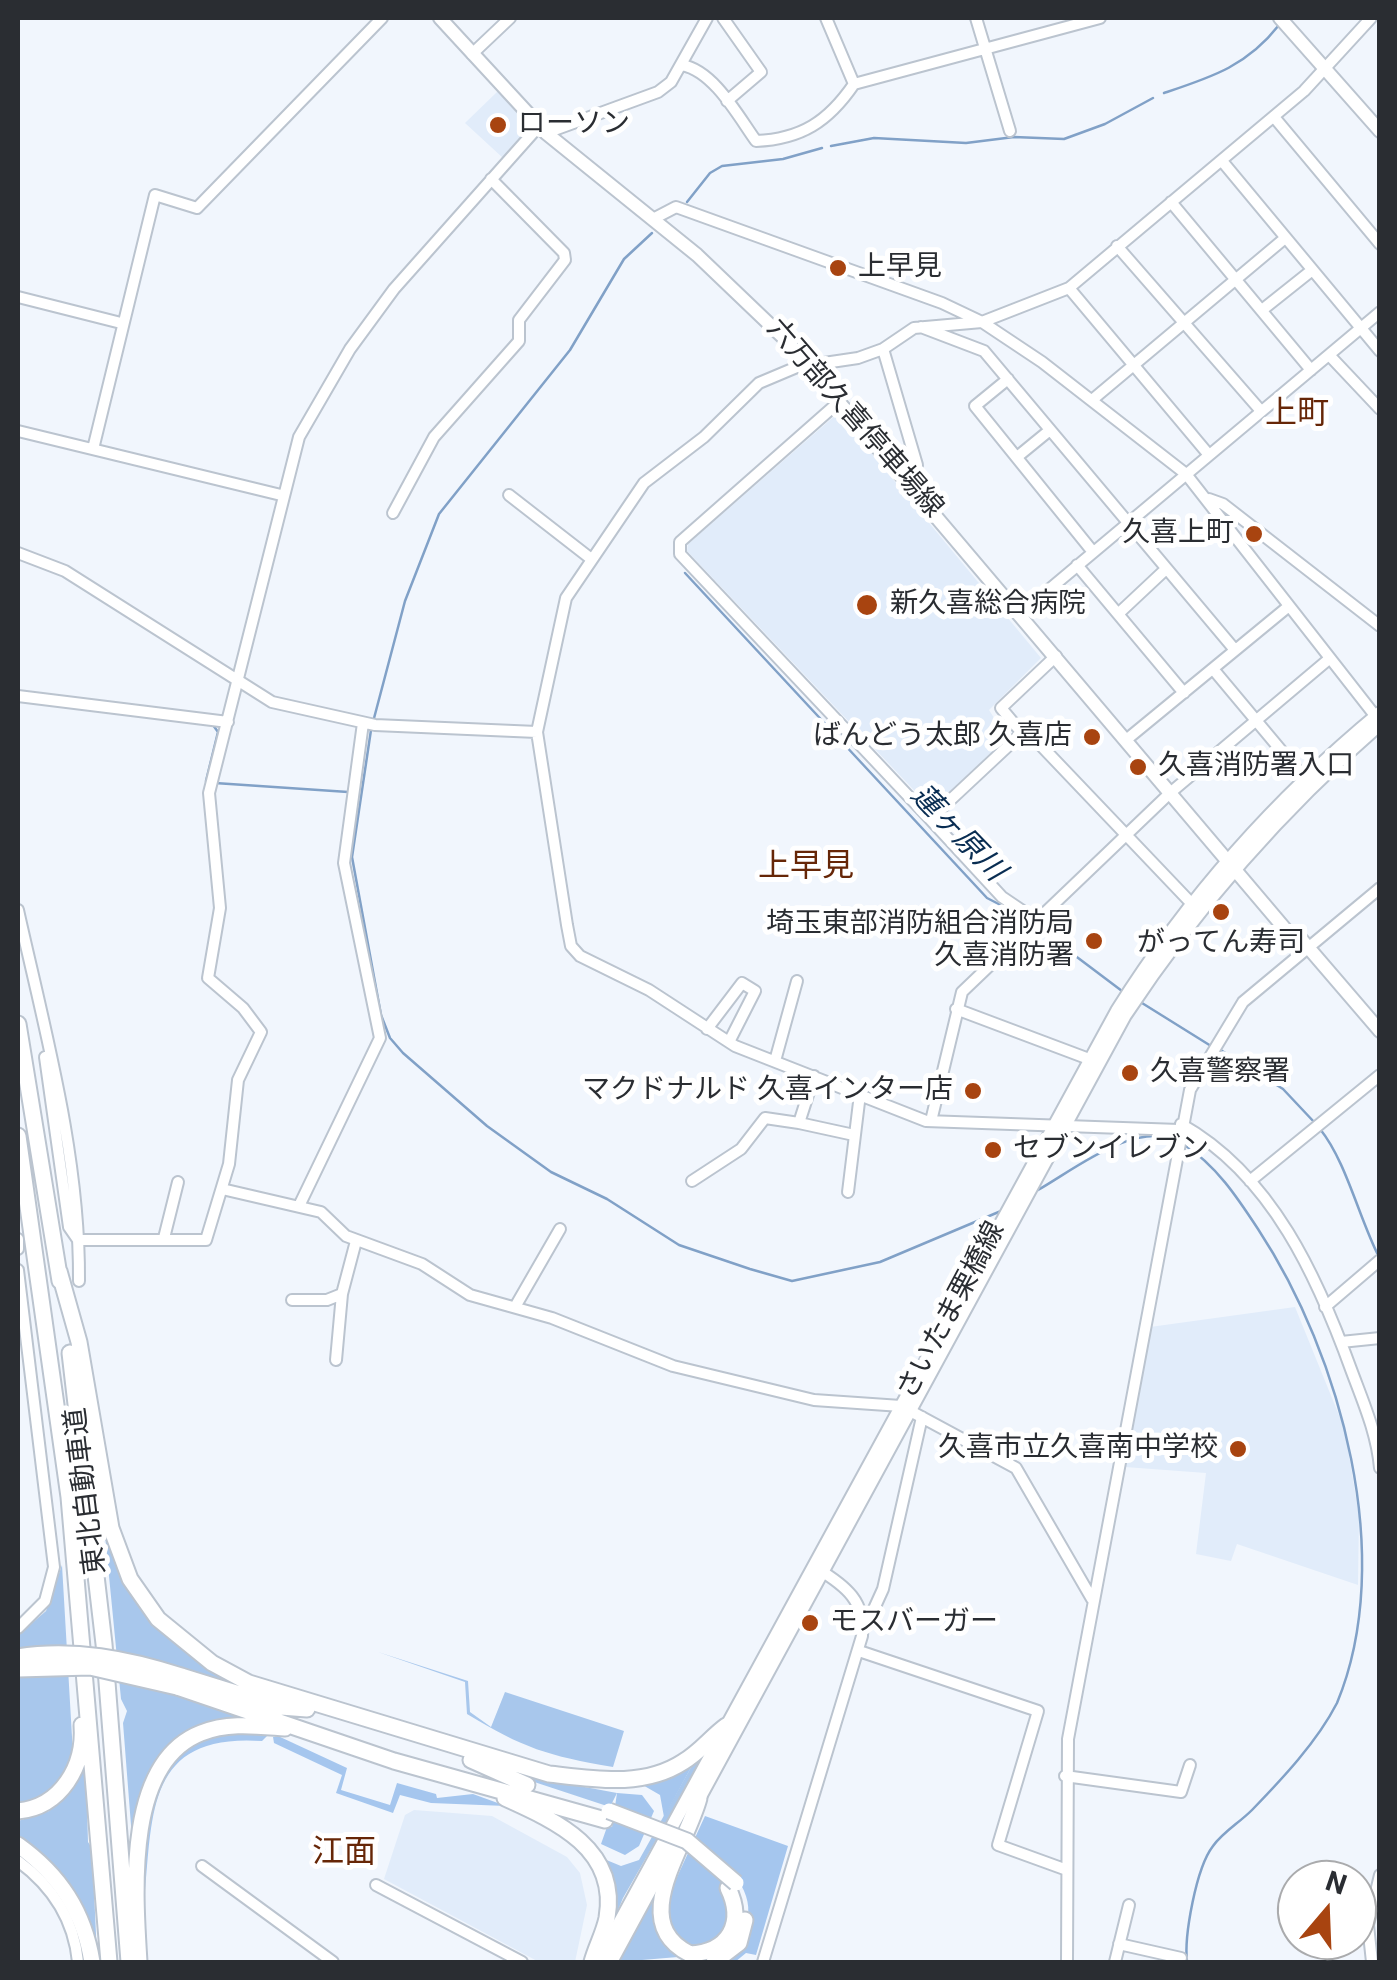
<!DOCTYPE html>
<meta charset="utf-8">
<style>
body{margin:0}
#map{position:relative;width:1397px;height:1980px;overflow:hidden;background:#f1f6fd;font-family:Roboto,sans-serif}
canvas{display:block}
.frame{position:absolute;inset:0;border:20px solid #2a2d32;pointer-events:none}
.north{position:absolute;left:1277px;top:1860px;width:100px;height:100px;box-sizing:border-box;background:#fff;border:2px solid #aaabad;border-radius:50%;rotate:19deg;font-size:28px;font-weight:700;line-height:40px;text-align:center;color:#2a2d32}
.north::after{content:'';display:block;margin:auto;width:35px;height:45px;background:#a84410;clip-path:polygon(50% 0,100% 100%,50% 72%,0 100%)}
</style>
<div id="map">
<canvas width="1397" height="1980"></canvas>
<div class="frame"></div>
<div class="north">N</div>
</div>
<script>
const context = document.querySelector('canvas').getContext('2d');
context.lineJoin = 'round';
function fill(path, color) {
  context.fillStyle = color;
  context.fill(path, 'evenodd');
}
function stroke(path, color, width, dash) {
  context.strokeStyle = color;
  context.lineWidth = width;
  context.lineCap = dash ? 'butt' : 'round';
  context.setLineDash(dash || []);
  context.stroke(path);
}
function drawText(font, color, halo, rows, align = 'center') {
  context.font = font + ' Roboto,"Noto Sans JP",sans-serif';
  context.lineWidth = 10;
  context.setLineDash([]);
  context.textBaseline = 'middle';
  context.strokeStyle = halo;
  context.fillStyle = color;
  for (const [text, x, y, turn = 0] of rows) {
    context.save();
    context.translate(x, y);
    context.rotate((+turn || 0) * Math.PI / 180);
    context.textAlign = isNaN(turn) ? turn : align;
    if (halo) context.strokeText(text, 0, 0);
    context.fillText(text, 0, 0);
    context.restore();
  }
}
const built = new Path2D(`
 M498,91L529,127L503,158L465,123Z
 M838,413L1041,658L989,710L1007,738L934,806H929L687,551L688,544Z
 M1295,1307L1345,1430L1359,1516L1358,1585L1237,1544L1231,1561L1196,1554L1206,1473L1125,1467L1150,1327Z
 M414,1810L492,1816L567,1857L580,1873L587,1905L575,1962H539L384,1879L405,1815Z`);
const green = new Path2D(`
 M105,1535L150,1617L277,1700L272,1723L186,1735L132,1838L123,1723L127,1711L121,1699Z
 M62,1565L73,1754C62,1784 46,1796 18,1807V1676L23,1675L18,1635L46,1611Z
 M378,1652L468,1681L470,1712L491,1727L505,1692L624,1731L613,1767C548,1756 523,1748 467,1714L465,1682Z
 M706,1753L623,1898L612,1925L611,1874L604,1859L621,1866L639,1860L694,1762Z
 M81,1772L86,1773L88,1842L92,1848L97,1956C88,1901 61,1869 18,1836V1821L49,1811Z
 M504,1772L617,1793L610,1807Z
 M660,1879L655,1930L678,1957L618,1962Z`);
const forest = new Path2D(`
 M230,1732L268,1735L262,1741C145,1733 153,1814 144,1903C145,1829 143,1750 230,1732Z
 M278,1736L347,1768L341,1790L390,1805L397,1783L436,1794L437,1798L473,1794L506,1806L431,1803L400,1795L393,1813L336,1793L342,1775L274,1743L273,1737Z
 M694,1762L664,1817L660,1795L641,1784L665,1779Z
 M617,1793L642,1795L654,1811L639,1846L625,1855L601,1844L607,1827H612Z
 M705,1816L788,1846L756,1955L746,1953L735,1962H724C744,1932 760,1913 737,1878L720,1890L730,1916L724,1936L695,1949L672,1936L666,1901Z`);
const stream = new Path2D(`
 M1164,93C1212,77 1247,66 1279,25
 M831,146L874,138L966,143L1014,137L1064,139L1105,124L1153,98
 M687,202L710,173L722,166L783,159L822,148
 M685,573L987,898L1022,916
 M373,722L405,601L439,514L570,350L624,259L652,233
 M371,730L352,857L381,1015L390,1038L403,1053L487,1126L551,1172L607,1199L679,1245L750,1269L792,1281L880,1262L1001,1211
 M206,781L218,732L213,725
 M215,783L348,792
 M1037,927L1122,991
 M1142,1003L1211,1046
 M1219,1049L1283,1089L1315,1123
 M1320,1129C1346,1161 1359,1218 1379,1257
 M1183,1144C1216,1165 1237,1197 1258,1229C1341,1355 1397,1558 1337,1703C1317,1742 1282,1779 1252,1810C1239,1823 1223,1832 1213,1846C1196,1868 1184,1936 1187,1962
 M1038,1190C1075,1169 1133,1122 1176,1140`);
const minor = new Path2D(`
 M723,18L761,72L727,101
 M826,18L854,84
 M976,18L1010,131
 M472,54L510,18
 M682,65C714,71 738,116 756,141C801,139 828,122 854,84L1100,18
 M1274,117L1380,244
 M546,133L658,92L671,82L707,18
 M1222,161L1380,351
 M1171,202L1311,370
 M653,219L676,207L942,303L982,322L1042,362L1186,474L1380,722
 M1117,246L1261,411
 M1069,288L1209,455
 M18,297L121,323
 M1262,310L1311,271
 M921,327L984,351L1235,650
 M883,349L917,465L909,479
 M1329,355L1380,409
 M1008,379L975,406L1093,552
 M1092,400L1284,239
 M840,401L680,542V554L930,819L1022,733L1001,708L1056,656
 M18,431L281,495
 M93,449L155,195L197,208L382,18
 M1017,457L1050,430
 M509,495L590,558
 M1209,499L1223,504L1380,626
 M393,513L434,437L519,341V320L565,260L564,253L491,179
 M18,553L65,571L272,702L375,725L537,732
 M1077,565L1184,693
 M1021,613L1380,312
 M1118,614L1166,569
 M1213,669L1305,779
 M18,696L228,722
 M1022,733H1029L1192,904
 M1126,740L1289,606
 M930,819L1002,897L1036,920
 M18,910C45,1031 80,1156 79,1281
 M956,1009L1089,1059
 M707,1029L742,983L755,991L729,1042
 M45,1057L69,1227L78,1240
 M775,1061L797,981
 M814,1076L799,1123L854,1135
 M931,1121L962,992L1170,793L1329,659
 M1181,1124C1272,1175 1318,1278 1352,1372C1364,1404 1377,1434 1380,1468
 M1179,1130L926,1121L735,1046L649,990L580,956L571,946L567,925L537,732L566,598L644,483L704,437L759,383L797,367L858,358L883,349L914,328L982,322L1069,288L1304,91L1371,18
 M692,1181L741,1149L765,1118L799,1123
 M1250,1181L1380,1075
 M222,1189L321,1212L346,1236L422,1264L470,1295L552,1318L673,1366L814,1400L901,1406L1016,1468L1092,1599
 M848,1192L860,1094
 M299,1206L380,1038L344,863L363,723
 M164,1238L178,1182
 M18,1239V1249
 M79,1240H206L229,1164L238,1080L261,1032L243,1008L208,978L220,908L209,793L299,437L350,349L394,289L539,126
 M18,1270L54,1567L45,1601L18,1628
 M292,1300H327L342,1294L356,1241
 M515,1307L560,1229
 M1325,1307L1380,1260
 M1341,1342L1380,1338
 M336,1360L342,1294
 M864,1618L873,1611L883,1589L922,1417
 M859,1651L1038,1711L998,1845L1067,1870
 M1065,1776L1181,1792L1190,1765
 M18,1861C52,1886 74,1920 78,1962
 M202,1866L333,1962
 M376,1885L522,1962
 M1119,1944L1181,1958
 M763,1962L862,1636C866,1602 846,1586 818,1569
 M1067,1962L1068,1739L1190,1090L1243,1002L1380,888
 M1115,1962L1129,1905
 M1372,1962L1368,1925L1380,1875`);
const major = new Path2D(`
 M440,18L546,133L697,255L788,342L1291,936L1301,939L1380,1031
 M1280,18L1380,131
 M695,1806L1125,1015C1197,906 1281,810 1380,724
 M598,1962L1117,1011C1188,898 1277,798 1380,713
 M611,1962L674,1846`);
const highway = new Path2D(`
 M18,1024L60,1281
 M18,1136L69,1497L109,1962
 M59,1271L79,1342L111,1528L130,1579L158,1619L212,1663L249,1683L549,1774C594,1779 643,1788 683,1762C700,1752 711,1737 726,1726
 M70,1353L104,1644L129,1962
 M181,1676L281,1707L307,1709
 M177,1687L394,1761L605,1820
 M471,1760L527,1785
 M505,1798C556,1821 619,1849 607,1918C604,1933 596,1947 592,1962
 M699,1798C686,1848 626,1922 690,1954C729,1952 745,1923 728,1888
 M18,1811C61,1807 85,1766 82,1725
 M18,1845C60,1875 84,1912 92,1962
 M139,1962C135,1895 124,1763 201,1733C228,1722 257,1726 285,1728
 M714,1962L739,1943L745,1920`);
const highwayBridge = new Path2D(`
 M18,1657C73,1648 128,1659 181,1676
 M18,1669L90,1667L177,1687
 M609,1811L687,1841L736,1883`);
const markers = [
 [498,125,10,"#a84410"],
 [838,268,10,"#a84410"],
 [1254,534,10,"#a84410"],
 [867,605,12,"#a84410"],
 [1092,737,10,"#a84410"],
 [1138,767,10,"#a84410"],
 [1221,912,10,"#a84410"],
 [1094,941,10,"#a84410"],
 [1130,1073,10,"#a84410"],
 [973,1091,10,"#a84410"],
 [993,1150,10,"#a84410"],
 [1238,1449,10,"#a84410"],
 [810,1623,10,"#a84410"]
];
const poiNames = [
 ["ローソン",518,125],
 ["上早見",858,268],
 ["久喜上町",1234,534,"right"],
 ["新久喜総合病院",890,605],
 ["ばんどう太郎 久喜店",1072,737,"right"],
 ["久喜消防署入口",1158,767],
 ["埼玉東部消防組合消防局",1074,925,"right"],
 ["久喜消防署",1074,957,"right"],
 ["がってん寿司",1221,944,"center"],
 ["久喜警察署",1150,1073],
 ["マクドナルド 久喜インター店",953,1091,"right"],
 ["セブンイレブン",1013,1150],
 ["久喜市立久喜南中学校",1218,1449,"right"],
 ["モスバーガー",830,1623]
];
const streetNames = [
 ["六万部久喜停車場線",854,419,49],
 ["さいたま栗橋線",952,1311,-62],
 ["東北自動車道",87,1491,-97]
];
const waterNames = [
 ["蓮ヶ原川",957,834,46]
];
const quarterNames = [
 ["上町",1297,415],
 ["上早見",806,868],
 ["江面",344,1854]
];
fill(built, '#e1ecfa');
fill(green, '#a8c7ec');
fill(forest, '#a5c6ee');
stroke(stream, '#81a1c7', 2.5);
stroke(minor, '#bbc4cf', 14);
stroke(major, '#bbc4cf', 16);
stroke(highway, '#bbc4cf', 19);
stroke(minor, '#fff', 10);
stroke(major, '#fff', 12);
stroke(highway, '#fff', 15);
stroke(highwayBridge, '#bbc4cf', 19, []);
stroke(highwayBridge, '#fff', 15);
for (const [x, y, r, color] of markers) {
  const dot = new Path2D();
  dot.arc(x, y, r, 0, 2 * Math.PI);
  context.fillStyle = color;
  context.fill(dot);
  stroke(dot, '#fff', 4);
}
drawText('28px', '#2a2d32', '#fff', poiNames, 'left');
drawText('28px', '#2a2d32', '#fff', streetNames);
drawText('italic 30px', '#092d52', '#fff', waterNames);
drawText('32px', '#662607', '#fff', quarterNames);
</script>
